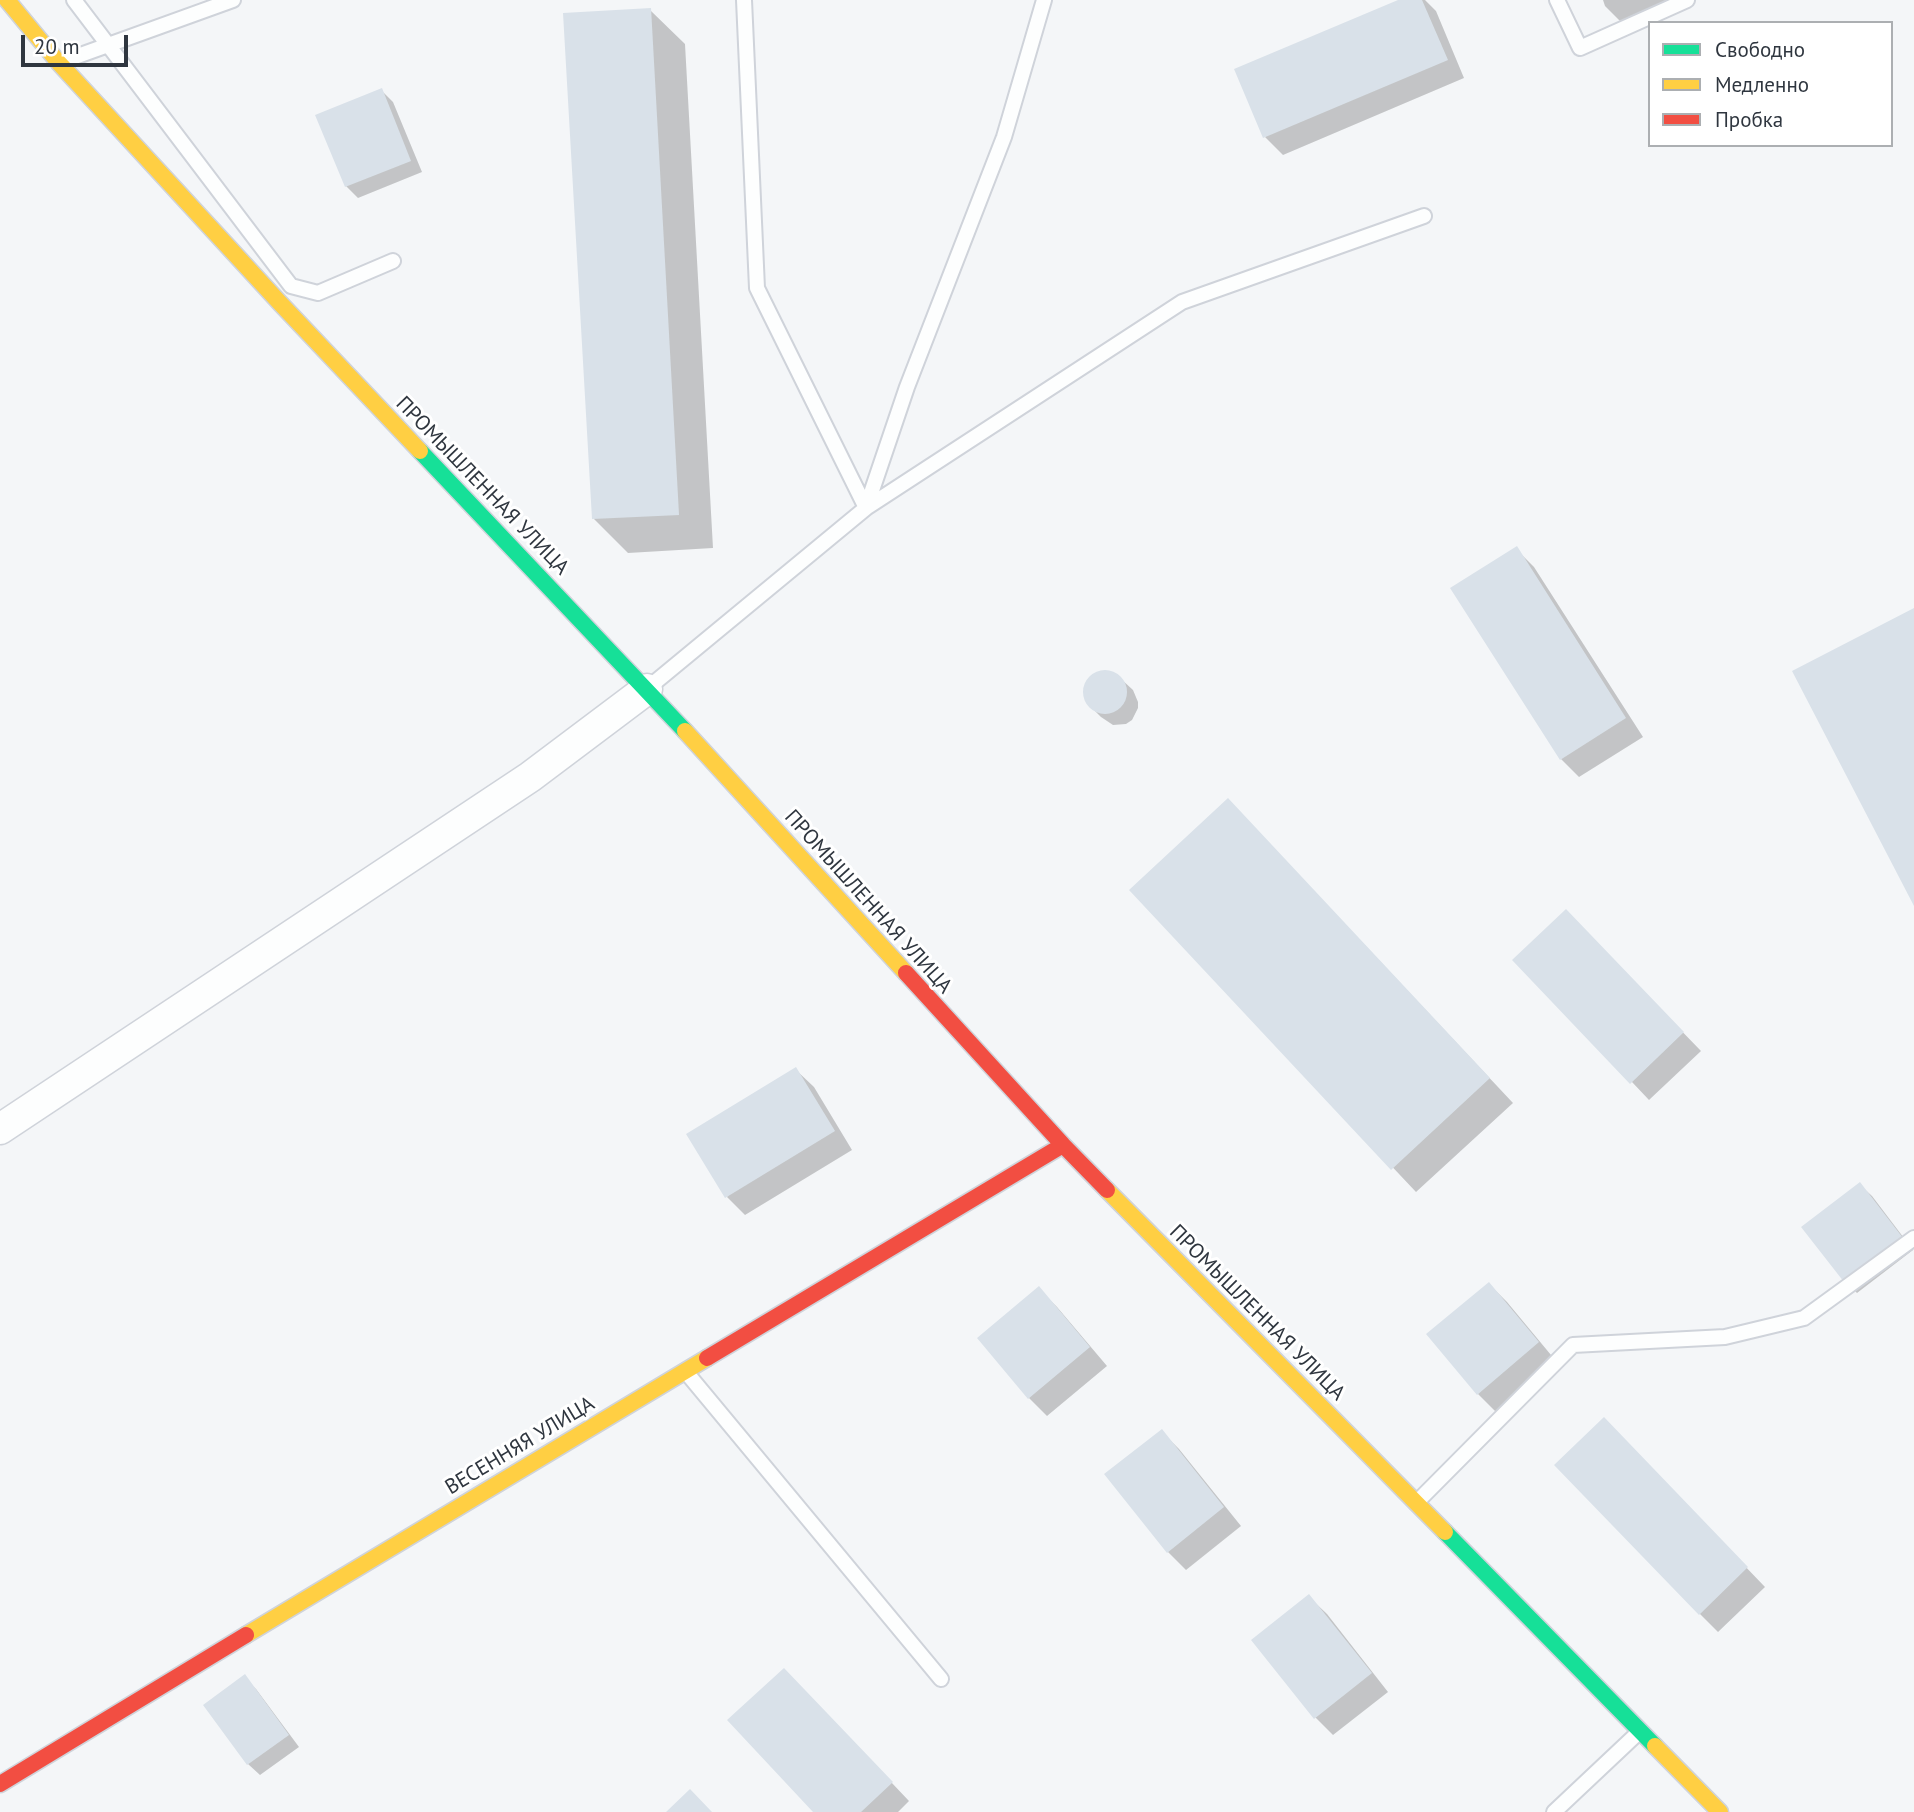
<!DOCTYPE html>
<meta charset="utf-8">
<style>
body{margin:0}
#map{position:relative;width:1914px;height:1812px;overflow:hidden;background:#f4f6f8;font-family:"PT Sans",sans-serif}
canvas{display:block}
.legend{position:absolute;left:1648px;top:21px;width:245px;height:126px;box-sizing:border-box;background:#fff;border:2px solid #acafb2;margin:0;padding:9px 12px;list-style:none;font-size:21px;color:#2f363f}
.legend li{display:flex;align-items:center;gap:14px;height:35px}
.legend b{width:35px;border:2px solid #acafb2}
.scale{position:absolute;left:21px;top:35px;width:107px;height:32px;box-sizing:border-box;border:4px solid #2f363f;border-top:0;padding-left:9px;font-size:21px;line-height:24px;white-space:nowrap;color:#2f363f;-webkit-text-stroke:5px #fff;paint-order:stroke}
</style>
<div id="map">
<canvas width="1914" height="1812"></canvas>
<ul class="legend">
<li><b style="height:9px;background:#16e098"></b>Свободно</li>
<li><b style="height:9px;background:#ffcf43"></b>Медленно</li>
<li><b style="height:9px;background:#f24e42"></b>Пробка</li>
</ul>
<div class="scale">20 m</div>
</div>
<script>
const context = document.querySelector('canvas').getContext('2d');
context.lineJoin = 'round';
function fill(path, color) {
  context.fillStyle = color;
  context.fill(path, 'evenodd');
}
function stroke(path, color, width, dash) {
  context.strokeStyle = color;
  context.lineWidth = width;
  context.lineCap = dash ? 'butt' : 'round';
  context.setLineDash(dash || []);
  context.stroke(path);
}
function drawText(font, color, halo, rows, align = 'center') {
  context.font = font + ' "PT Sans",sans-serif';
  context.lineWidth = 6;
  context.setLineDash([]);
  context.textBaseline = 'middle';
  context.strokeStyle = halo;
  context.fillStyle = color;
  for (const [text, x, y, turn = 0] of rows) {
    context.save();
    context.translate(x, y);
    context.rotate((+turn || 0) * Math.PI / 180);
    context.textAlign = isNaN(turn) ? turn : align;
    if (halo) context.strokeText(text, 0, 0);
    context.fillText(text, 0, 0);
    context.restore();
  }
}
const shadow = new Path2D(`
 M1402,0H1425L1436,11L1464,78L1283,155L1265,137Z
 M1603,0H1681L1623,24L1605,6Z
 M650,10L685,44L713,548L628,553L594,519Z
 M381,90L393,102L422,172L358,198L346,186L318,116Z
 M1516,549L1534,567L1643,737L1579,777L1561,759L1453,589Z
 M1108,671L1120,678L1133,690L1138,702V708L1132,720L1126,724L1113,725L1101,717L1088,704L1085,690L1090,678L1102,672Z
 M1252,825L1513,1103L1416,1192L1132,891Z
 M1583,929L1701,1051L1649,1100L1632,1082Z
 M796,1070L814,1087L852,1150L745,1215L727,1197Z
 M1860,1185L1872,1196L1913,1250L1857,1293L1845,1281Z
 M1489,1284L1507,1302L1556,1361L1496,1412L1478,1394Z
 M1039,1289L1057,1307L1107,1366L1047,1416L1029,1398Z
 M1161,1431L1179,1449L1241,1526L1186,1570L1168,1552Z
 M1622,1438L1765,1587L1718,1632L1700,1614Z
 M1309,1597L1327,1614L1388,1692L1333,1735L1315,1717Z
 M244,1677L256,1689L299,1747L260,1775L248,1764Z
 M802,1688L909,1801L898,1812H816Z`);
const building = new Path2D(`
 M1398,0H1422L1448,60L1263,138L1234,69Z
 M651,8L679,515L592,519L563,13Z
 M382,88L411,161L345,187L315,115Z
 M1517,546L1626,718L1560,760L1450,588Z
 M1914,608V906L1792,671Z
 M1083 692a22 22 0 1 1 44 0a22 22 0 1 1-44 0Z
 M1228,798L1490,1078L1391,1170L1129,890Z
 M1566,909L1684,1032L1630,1084L1512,960Z
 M796,1067L835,1131L725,1198L686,1134Z
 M1860,1182L1903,1238L1844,1282L1801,1227Z
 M1489,1282L1539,1342L1477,1395L1426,1334Z
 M1039,1286L1090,1347L1028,1399L977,1338Z
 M1604,1417L1748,1567L1699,1615L1554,1465Z
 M1162,1429L1224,1507L1167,1553L1104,1474Z
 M1309,1594L1372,1673L1314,1719L1251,1640Z
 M784,1668L893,1782L861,1812H813L727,1720Z
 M245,1674L289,1735L247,1765L203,1705Z
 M690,1789L712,1812H666Z`);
const lane = new Path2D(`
 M74,0L291,286L318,293L393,261
 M744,0L757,288L866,508
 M1557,0L1580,48L1687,0
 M61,62L233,0
 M866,508L907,387L1004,137L1044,0
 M648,688L866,508L1182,302L1424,216
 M686,1372L941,1679
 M1416,1503L1573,1345L1725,1337L1804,1318L1914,1238
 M1554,1812L1639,1732`);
const street = new Path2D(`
 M0,1129L530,777L647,689`);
const fast = new Path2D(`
 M420,451L685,731
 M1445,1532L1655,1746`);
const slow = new Path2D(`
 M7,0L59,63L279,302L420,451
 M685,731L906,973
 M1107,1190L1445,1532
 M246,1635L707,1358
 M1655,1746L1720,1812`);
const jam = new Path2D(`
 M906,973L1063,1145L1107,1190
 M707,1358L1063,1145
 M0,1784L246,1635`);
const streetNames = [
 ["ПРОМЫШЛЕННАЯ УЛИЦА",482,486,46],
 ["ПРОМЫШЛЕННАЯ УЛИЦА",868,902,48],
 ["ПРОМЫШЛЕННАЯ УЛИЦА",1257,1313,45],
 ["ВЕСЕННЯЯ УЛИЦА",520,1446,-31]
];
fill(shadow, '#0003');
fill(building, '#d9e1e9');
stroke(lane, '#cfd3da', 18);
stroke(street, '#cfd3da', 33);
stroke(fast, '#cfd3da', 19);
stroke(slow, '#cfd3da', 19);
stroke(jam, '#cfd3da', 19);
stroke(lane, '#fdfefe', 14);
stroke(street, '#fdfefe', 30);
stroke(fast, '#16e098', 16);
stroke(slow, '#ffcf43', 16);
stroke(jam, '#f24e42', 16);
drawText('21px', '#2f363f', '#fff', streetNames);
</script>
